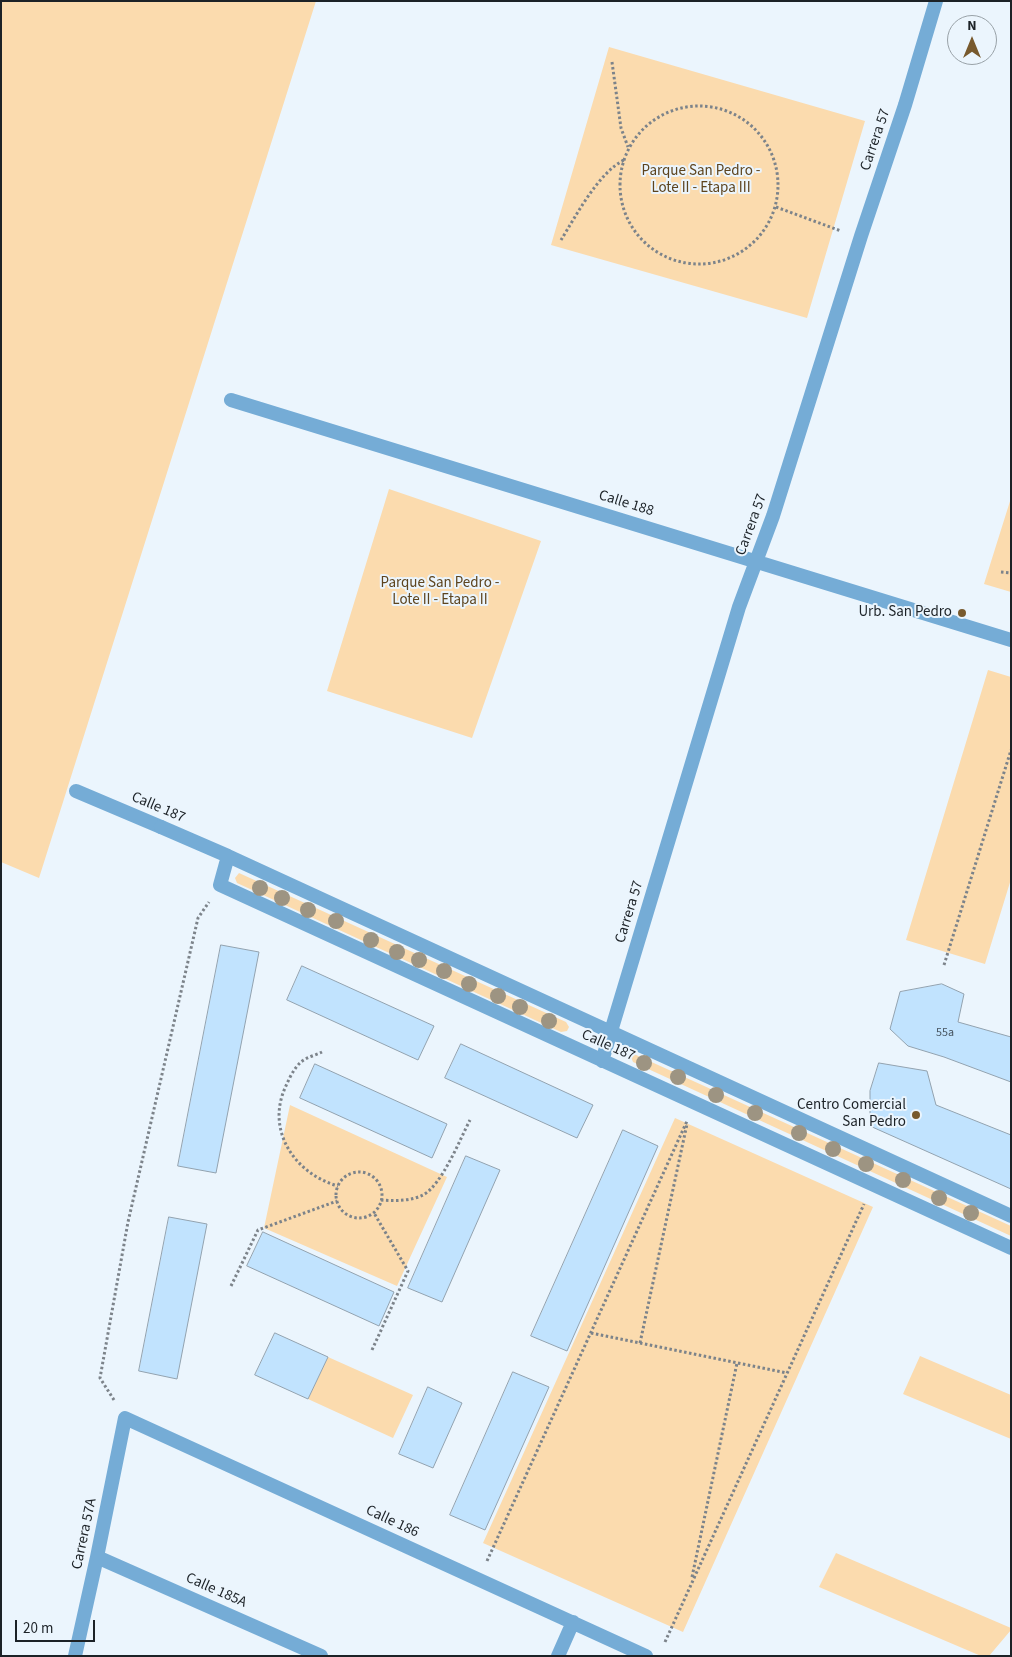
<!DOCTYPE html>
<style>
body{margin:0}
#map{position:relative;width:1012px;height:1657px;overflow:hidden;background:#ebf5fd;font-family:"Source Sans 3",sans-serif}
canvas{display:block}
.frame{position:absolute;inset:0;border:2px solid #1c2227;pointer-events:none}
.north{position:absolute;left:947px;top:15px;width:50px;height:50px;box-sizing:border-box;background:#ebf5fd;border:1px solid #98a1a7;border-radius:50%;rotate:0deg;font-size:14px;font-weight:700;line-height:20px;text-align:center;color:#1c2227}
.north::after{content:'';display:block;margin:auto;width:18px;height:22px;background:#785a2e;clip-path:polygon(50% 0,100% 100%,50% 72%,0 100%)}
.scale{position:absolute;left:15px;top:1620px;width:80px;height:22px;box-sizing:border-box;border:2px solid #1c2227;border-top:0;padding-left:6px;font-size:15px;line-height:18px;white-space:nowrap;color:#1c2227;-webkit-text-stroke:4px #ebf5fd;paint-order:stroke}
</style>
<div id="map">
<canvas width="1012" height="1657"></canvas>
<div class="frame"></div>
<div class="north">N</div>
<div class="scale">20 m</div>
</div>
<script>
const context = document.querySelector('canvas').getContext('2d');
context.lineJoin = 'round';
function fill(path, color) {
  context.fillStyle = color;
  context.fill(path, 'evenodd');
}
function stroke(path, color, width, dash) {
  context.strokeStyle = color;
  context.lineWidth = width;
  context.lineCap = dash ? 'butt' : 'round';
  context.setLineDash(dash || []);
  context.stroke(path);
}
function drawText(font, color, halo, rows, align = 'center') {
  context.font = font + ' "Source Sans 3",sans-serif';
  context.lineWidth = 4;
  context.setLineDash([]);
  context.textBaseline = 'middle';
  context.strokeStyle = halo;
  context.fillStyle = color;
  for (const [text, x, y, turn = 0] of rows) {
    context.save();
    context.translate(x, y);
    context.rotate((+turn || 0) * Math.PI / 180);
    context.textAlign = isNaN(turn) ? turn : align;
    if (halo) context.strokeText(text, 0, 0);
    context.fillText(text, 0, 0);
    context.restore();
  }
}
const green = new Path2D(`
 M1,1H316L39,878L1,862Z
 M609,47L865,121L807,318L551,245Z
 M389,489L541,541L472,738L327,691Z
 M1011,498V592L984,584Z
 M988,670L1011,677V879L985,964L906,940Z
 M239,873L566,1022L569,1027L567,1031L561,1032L237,883L235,878Z
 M634,1054L1011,1226V1236L633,1062L631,1057Z
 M290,1105L447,1177L397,1286L264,1228Z
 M675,1118L873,1207L683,1632L483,1543Z
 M920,1356L1011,1395V1439L903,1394Z
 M328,1357L413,1395L393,1438L308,1399Z
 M836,1553L1011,1628V1630L989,1656H981L819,1587Z`);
const building = new Path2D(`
 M221,945L259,952L216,1173L178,1166Z
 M302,966L434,1026L418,1060L287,1000Z
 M942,984L964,994L958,1022L1011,1037V1082L944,1057L908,1046L890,1029L900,992Z
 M461,1044L593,1105L577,1138L445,1078Z
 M879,1063L927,1071L936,1105L1011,1135V1189L870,1126V1091Z
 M315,1064L447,1124L432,1158L300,1098Z
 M623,1130L658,1146L567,1351L531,1336Z
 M466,1156L500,1170L442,1302L408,1288Z
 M169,1217L207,1224L177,1379L139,1371Z
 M263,1232L394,1292L379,1326L247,1266Z
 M275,1333L328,1357L308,1399L255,1375Z
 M513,1372L549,1387L485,1530L450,1515Z
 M428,1387L462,1403L433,1468L399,1454Z`);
const path = new Path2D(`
 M612,62L621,128L628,147
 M620 185a79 79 0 1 1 158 0a79 79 0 1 1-158 0Z
 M776,207L841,231
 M561,240C576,216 598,173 624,160
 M1001,572L1011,573
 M944,965L1011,750
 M322,1052C316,1055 307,1057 301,1062C294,1068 289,1079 285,1088C266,1131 295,1174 338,1186
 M336 1195a23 23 0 1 1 46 0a23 23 0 1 1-46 0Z
 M381,1200C395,1201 411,1201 423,1195C442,1185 460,1139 470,1120
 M231,1286L258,1230L337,1201
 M591,1333L787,1373
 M640,1343L687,1124
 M372,1350L408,1271L374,1213
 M114,1400L100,1378L128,1222L198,918L209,902
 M487,1561L687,1121
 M692,1577L737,1363
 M665,1642L864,1204`);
const service = new Path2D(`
 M76,791L161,827`);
const minor = new Path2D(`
 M231,400L1011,640
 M161,827L228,856L1011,1216
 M228,856L220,885L1011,1248
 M602,1061L739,607L773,516L861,236L905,105L936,1
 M97,1557L321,1656
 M75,1656L97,1557L125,1418L646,1656
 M558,1656L573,1622`);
const trees = [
 [260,888],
 [282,898],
 [308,910],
 [336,921],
 [371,940],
 [397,952],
 [419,960],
 [444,971],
 [469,984],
 [498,996],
 [520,1007],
 [549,1021],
 [644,1063],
 [678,1077],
 [716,1095],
 [755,1113],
 [799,1133],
 [833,1149],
 [866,1164],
 [903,1180],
 [939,1198],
 [971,1213]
];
const markers = [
 [962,613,5,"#785a2e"],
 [916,1115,5,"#785a2e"]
];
const numberNames = [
 ["55a",945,1033]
];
const streetNames = [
 ["Carrera 57",876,140,-71],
 ["Calle 188",626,504,17],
 ["Carrera 57",752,525,-70],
 ["Calle 187",158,808,23],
 ["Carrera 57",630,912,-73],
 ["Calle 187",608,1046,24],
 ["Calle 186",392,1522,25],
 ["Carrera 57A",85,1534,-78],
 ["Calle 185A",216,1591,24]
];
const parkNames = [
 ["Parque San Pedro -",701,172],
 ["Lote II - Etapa III",701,189],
 ["Parque San Pedro -",440,584],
 ["Lote II - Etapa II",440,601]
];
const poiNames = [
 ["Urb. San Pedro",952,613],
 ["Centro Comercial",906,1106],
 ["San Pedro",906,1123]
];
fill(green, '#fbdbae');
fill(building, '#c1e3fe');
stroke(building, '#92a2af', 1);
stroke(path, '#7c838a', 3, [2.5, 2.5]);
stroke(service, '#75acd6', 14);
stroke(minor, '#75acd6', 14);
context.fillStyle = '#9d9482';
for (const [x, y] of trees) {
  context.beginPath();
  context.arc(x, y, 8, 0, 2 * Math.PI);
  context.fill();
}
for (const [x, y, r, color] of markers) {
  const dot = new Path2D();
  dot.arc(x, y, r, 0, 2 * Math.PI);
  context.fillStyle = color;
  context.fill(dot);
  stroke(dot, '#ebf5fd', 2);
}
drawText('12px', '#45525d', null, numberNames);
drawText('15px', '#1c2227', '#ebf5fd', streetNames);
drawText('15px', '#5d441e', '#ebf5fd', parkNames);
drawText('15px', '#1c2227', '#ebf5fd', poiNames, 'right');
</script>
